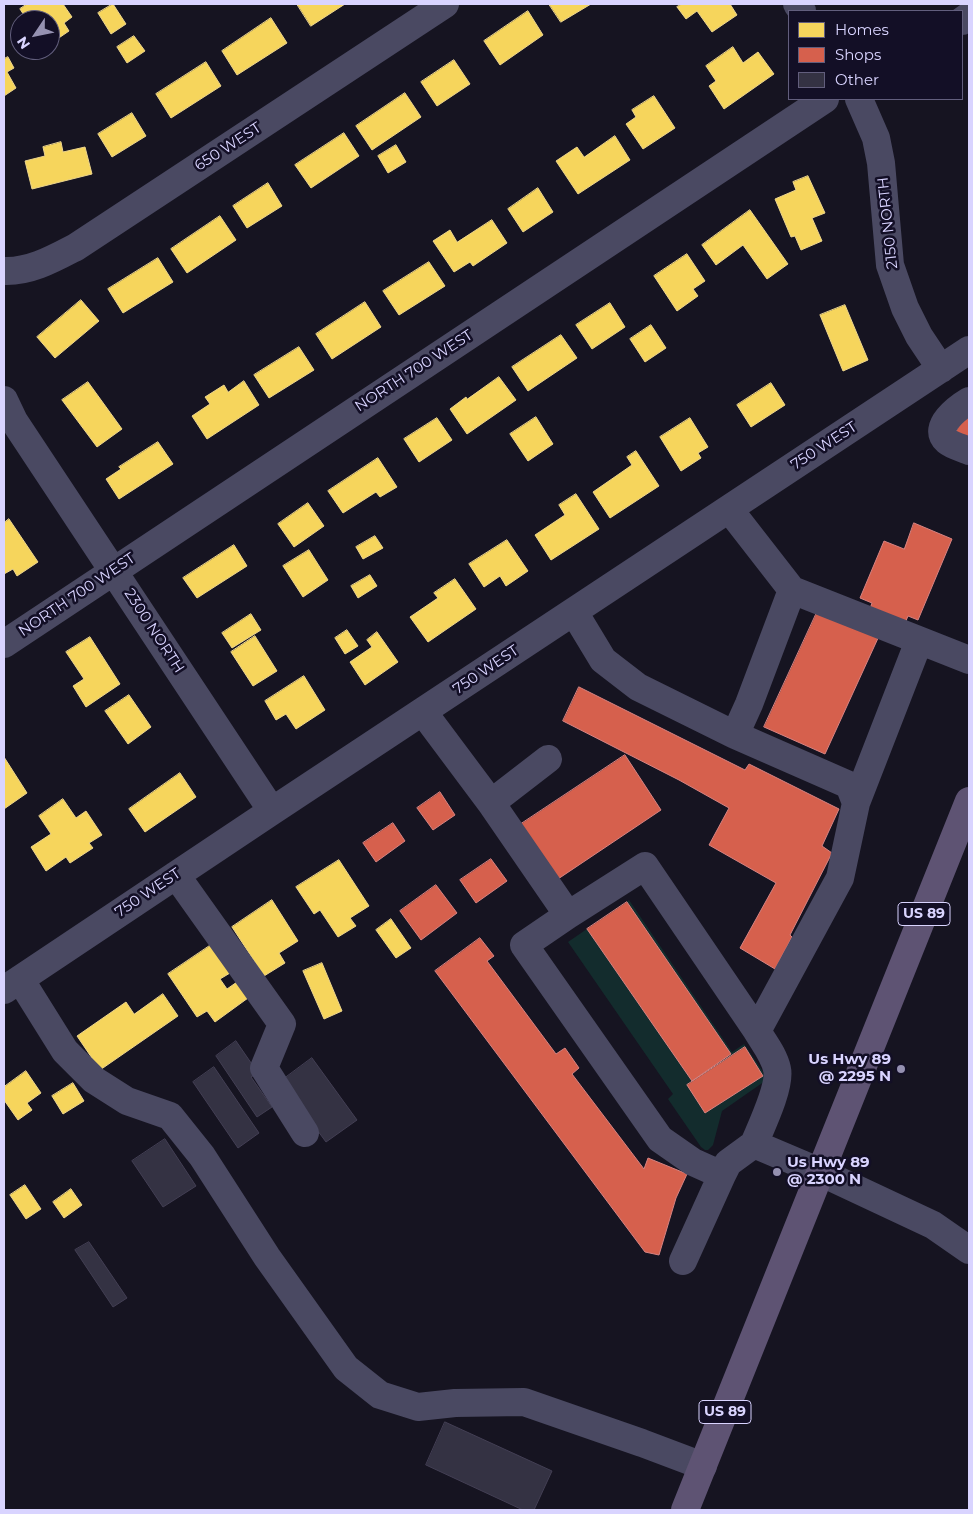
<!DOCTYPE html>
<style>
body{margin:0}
#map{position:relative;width:973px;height:1514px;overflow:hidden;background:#161421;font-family:Montserrat,sans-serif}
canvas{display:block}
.frame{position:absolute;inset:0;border:5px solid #d9d4ff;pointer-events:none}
.legend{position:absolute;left:788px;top:10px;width:175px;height:90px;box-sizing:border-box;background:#130f26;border:1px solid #625e7d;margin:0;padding:6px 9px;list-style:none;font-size:15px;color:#d9d4ff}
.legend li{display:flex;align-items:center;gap:10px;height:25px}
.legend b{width:25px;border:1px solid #625e7d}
.north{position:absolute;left:10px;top:10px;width:50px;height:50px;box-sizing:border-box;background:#130f26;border:1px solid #625e7d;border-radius:50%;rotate:236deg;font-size:14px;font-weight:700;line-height:20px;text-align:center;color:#d9d4ff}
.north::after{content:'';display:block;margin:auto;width:18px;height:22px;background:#9591b1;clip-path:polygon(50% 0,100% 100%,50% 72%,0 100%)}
</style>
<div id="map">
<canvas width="973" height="1514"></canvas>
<div class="frame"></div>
<ul class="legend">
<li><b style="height:14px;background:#f6d55c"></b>Homes</li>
<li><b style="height:14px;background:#d6604d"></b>Shops</li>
<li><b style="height:14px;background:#343243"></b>Other</li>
</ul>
<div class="north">N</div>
</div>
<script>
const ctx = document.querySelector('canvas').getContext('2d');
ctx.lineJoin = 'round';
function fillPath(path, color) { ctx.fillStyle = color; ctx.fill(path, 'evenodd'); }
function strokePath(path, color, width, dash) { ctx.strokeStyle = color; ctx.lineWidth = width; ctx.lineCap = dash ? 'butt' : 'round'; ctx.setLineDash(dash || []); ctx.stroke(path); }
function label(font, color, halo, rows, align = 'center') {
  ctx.font = font + ' Montserrat,sans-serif'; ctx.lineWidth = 5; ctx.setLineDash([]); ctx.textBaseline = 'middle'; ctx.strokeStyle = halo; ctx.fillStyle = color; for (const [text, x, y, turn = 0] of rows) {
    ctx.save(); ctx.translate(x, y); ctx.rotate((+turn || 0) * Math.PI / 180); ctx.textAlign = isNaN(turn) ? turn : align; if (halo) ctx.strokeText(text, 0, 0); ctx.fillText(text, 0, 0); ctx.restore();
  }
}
const green = new Path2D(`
 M629,900L732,1052L744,1044L768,1079L722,1111L713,1145L708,1150H705L701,1147L668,1099L673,1094L568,942Z`);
const homes = new Path2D(`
 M27,4H63L72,17L64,23L69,31L50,44V20H27L20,9Z
 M113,4L126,24L111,34L98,13Z
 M297,4H345L311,26Z
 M549,4H591L561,22Z
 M682,4H730L737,15L712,32L697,11L686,19L677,7Z
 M528,11L543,35L500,65L484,41Z
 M271,18L287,43L237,75L222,51Z
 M134,36L145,51L127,63L117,47Z
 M733,47L743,63L758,52L774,74L724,109L709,86L716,81L706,66Z
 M8,57L14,68L7,72L16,88L4,96V59Z
 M454,60L470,84L437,106L421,82Z
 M206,62L221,86L171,118L156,94Z
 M405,93L421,117L372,150L356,126Z
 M654,96L675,128L643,149L626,124L636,117L632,110Z
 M132,113L146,136L112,157L98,134Z
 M344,133L359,156L311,188L295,165Z
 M615,136L630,160L578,194L556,161L577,147L584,157Z
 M61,142L63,152L85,147L92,174L32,189L25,161L45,156L43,147Z
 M396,145L406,162L388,173L378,156Z
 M808,176L825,213L812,218L822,241L801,250L795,236L791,237L775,199L796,190L793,182Z
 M268,183L282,206L247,228L233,206Z
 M538,188L553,212L523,232L508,209Z
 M750,210L788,264L767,279L743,245L716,265L702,245Z
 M220,216L236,240L187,273L171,249Z
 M492,220L507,243L473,266L470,262L454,272L433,241L450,230L457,242Z
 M687,254L705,281L693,289L698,296L677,311L654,276Z
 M158,258L173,282L123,313L108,289Z
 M429,262L445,286L399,315L383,291Z
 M81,300L99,321L55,358L37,337Z
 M365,302L381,327L332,359L316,334Z
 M610,303L625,327L592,349L576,325Z
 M845,305L868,360L843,371L820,315Z
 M651,325L666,348L645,362L630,339Z
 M561,335L577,358L528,391L512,367Z
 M299,347L314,370L269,398L254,375Z
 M499,377L516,400L467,434L450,409L466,397L467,399Z
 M244,381L259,405L207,439L192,416L210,404L205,397L224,385L228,392Z
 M88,382L122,429L97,447L62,400Z
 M771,383L785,405L751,427L737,405Z
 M536,417L553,444L528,461L510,434Z
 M437,418L452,440L419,462L404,439Z
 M690,418L708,447L698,453L701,458L681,471L660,437Z
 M158,442L173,464L119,499L106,479L121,469L119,467Z
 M636,451L659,486L610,518L593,492L632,465L627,457Z
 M378,458L397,487L380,497L376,492L343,513L328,491Z
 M576,494L599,529L551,560L535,535L565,515L559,505Z
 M308,503L324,526L294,547L278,524Z
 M9,519L38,562L17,576L13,569L4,574V523Z
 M375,536L383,548L363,559L356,547Z
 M507,540L528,571L506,586L500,576L484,587L469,564Z
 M234,545L247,566L197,598L183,578Z
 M309,550L328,580L303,597L283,566Z
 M370,575L377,586L358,598L351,586Z
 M455,579L476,609L428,642L410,617L438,598L434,593Z
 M251,614L261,630L232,648L222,633Z
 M347,630L358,646L345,654L335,638Z
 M377,632L398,662L365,685L350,662L372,647L367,640Z
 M255,636L277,671L253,686L231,652Z
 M90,637L120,684L86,707L73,686L84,679L66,652Z
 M304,676L325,710L296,729L286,714L276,720L265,701Z
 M129,695L151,727L128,744L105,711Z
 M4,757L27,793L4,809Z
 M180,773L196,797L145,832L129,809Z
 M63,799L76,818L86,811L102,835L89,843L93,848L70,863L66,857L46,871L31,847L51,834L39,816Z
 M339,860L369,906L350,918L356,926L338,937L320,910L314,914L296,887Z
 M272,900L298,941L279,953L285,963L264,976L232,927Z
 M391,919L411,948L396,958L376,930Z
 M211,945L230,973L220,979L227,989L237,982L248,998L215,1022L207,1011L197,1017L168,974Z
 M322,963L342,1011L324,1019L303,971Z
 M163,994L178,1016L100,1070L77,1036L126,1002L134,1014Z
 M26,1071L41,1093L27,1103L32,1110L18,1120L4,1100V1087Z
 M73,1083L84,1101L63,1114L52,1096Z
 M25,1185L41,1209L26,1219L10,1195Z
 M71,1189L82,1205L64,1218L53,1202Z`);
const shops = new Path2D(`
 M969,408V444L955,434Z
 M914,523L952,539L918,620L908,616L903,628L868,614L872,603L860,598L884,541L904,549Z
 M819,608L879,636L825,754L764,727Z
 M579,687L745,770L749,764L839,809L822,846L832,853L790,935L792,937L775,969L740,948L776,883L709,845L729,808L679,780L563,721Z
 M625,755L661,810L552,883L515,828Z
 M440,792L455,815L433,830L417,808Z
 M393,823L405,841L376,862L363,843Z
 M491,859L507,881L476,903L460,880Z
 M436,885L457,913L421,940L400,911Z
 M627,902L731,1054L692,1081L587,929Z
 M480,938L494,956L487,961L556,1054L565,1048L579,1068L572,1074L644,1169L648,1158L687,1174L676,1198L659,1255L645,1252L435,971Z
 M745,1047L763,1076L705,1113L687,1085Z`);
const building = new Path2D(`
 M236,1041L258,1073L251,1077L272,1107L257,1117L216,1056Z
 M312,1058L357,1120L326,1142L281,1081Z
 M214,1067L259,1133L238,1148L193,1082Z
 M165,1139L196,1186L163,1207L132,1161Z
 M89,1242L127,1298L113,1307L75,1250Z
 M445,1422L552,1471L534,1510H523L426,1465Z`);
const minor = new Path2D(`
 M797,4L802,11
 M962,21L969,16
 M859,99L876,138L881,163L890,265L905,308L919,336L941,369
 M4,271C30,272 53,259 76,247L445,4
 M4,400L14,421L272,811
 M969,401C959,407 931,427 947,441C953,446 963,448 969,451
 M792,590L969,660
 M574,612L603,660L638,687L735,735L749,704L792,590L729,509
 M4,644L825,99
 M423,712L491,803L568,915
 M735,735L849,785L856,803L840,878L757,1031
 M491,803L548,759
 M856,803L919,641
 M176,875L282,1024L264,1068L305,1133
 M20,979L65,1051L94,1080L127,1101L170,1116L202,1156L267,1257L346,1368L380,1395L418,1407L455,1403L524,1402L642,1443L703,1466
 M4,990L272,811L969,350
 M754,1144C761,1127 781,1086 777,1069C774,1055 764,1043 757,1031L645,866L568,915L524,945L660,1139L693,1162L722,1175L728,1163L754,1144L820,1172L933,1225L969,1250
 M683,1261L722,1175`);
const major = new Path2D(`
 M685,1510L969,801`);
const markers = [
 [901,1069,5,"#9591b1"],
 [777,1172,5,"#9591b1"]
];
const shields = [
 [924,914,52],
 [725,1412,52]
];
const shieldNames = [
 ["US 89",924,914],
 ["US 89",725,1412]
];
const streetNames = [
 ["650 WEST",228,147,-33],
 ["2150 NORTH",888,223,-96],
 ["NORTH 700 WEST",414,371,-33],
 ["750 WEST",824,446,-33],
 ["NORTH 700 WEST",77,595,-34],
 ["2300 NORTH",154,631,57],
 ["750 WEST",486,670,-34],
 ["750 WEST",148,893,-34]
];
const poiNames = [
 ["Us Hwy 89",891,1060],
 ["@ 2295 N",891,1077],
 ["Us Hwy 89",787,1163,"left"],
 ["@ 2300 N",787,1180,"left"]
];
fillPath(green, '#132c2d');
fillPath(homes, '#f6d55c');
strokePath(homes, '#edd58d', 1);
fillPath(shops, '#d6604d');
strokePath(shops, '#d78382', 1);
fillPath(building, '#343243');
strokePath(building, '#433f54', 1);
strokePath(minor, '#4a4962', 28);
strokePath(major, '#5e5373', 28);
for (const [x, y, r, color] of markers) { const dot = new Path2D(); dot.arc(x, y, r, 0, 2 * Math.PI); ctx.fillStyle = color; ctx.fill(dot); strokePath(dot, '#130f26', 2); }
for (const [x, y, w] of shields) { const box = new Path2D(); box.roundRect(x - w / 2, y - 11.5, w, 23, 4); ctx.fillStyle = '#130f26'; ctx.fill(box); strokePath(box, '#d9d4ff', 1); }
label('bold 14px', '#d9d4ff', null, shieldNames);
label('15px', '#d9d4ff', '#130f26', streetNames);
label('bold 15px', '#d9d4ff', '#130f26', poiNames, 'right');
</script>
